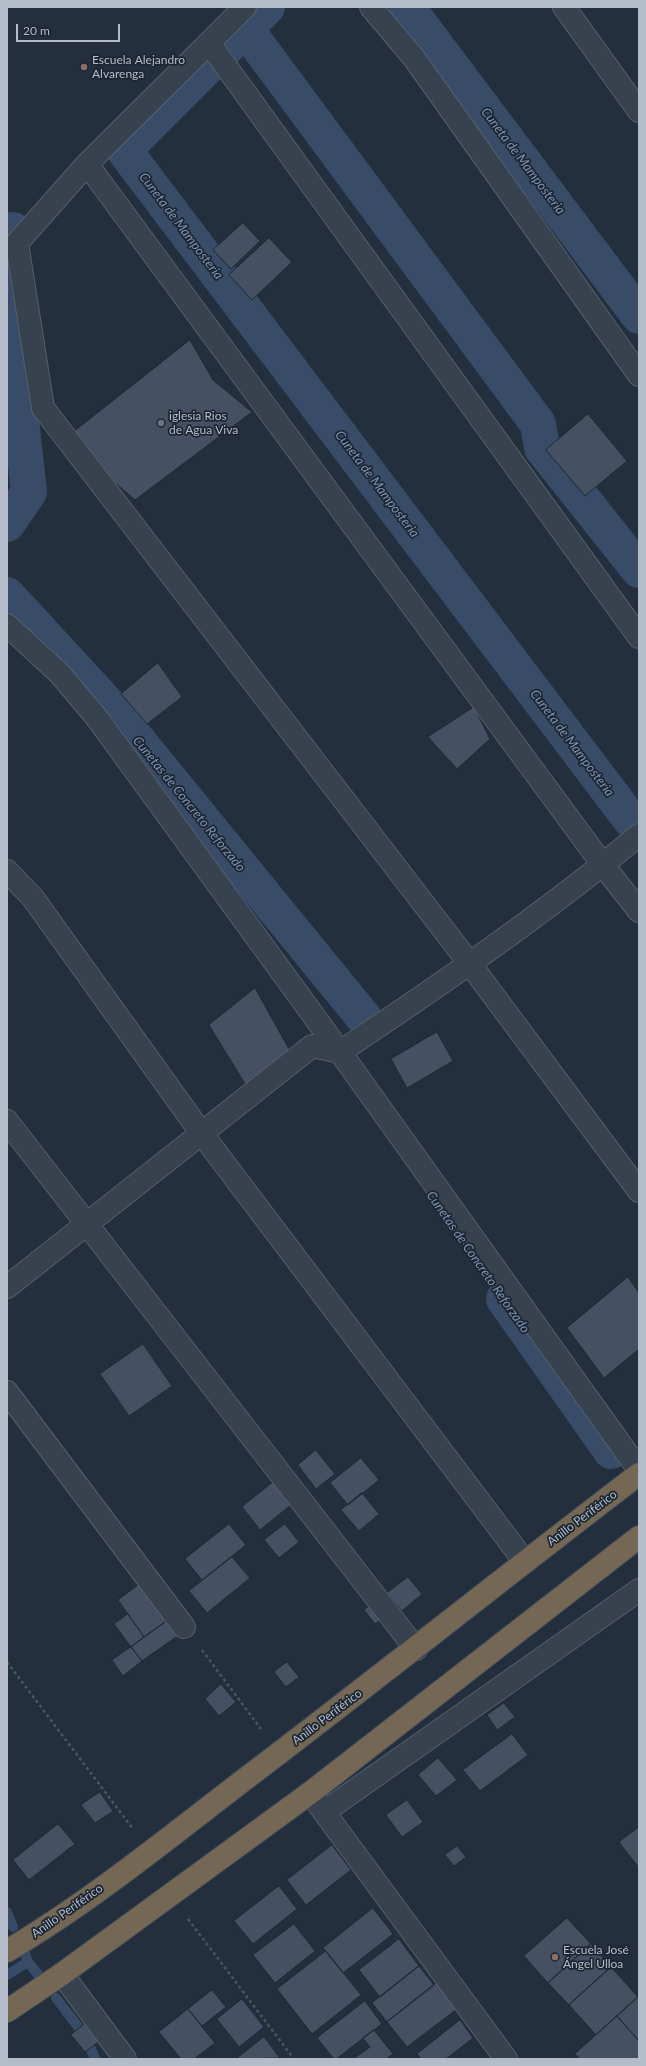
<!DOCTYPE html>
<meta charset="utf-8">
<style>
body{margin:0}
#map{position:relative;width:646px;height:2066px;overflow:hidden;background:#242f3e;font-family:Lato,sans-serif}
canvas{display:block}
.frame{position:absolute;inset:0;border:8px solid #b4bcc9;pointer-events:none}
.scale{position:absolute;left:16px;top:24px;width:104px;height:18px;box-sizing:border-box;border:2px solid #b4bcc9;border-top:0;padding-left:5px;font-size:12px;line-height:14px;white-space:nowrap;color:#b4bcc9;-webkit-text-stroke:3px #1d2633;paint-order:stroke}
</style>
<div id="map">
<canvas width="646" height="2066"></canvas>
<div class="frame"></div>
<div class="scale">20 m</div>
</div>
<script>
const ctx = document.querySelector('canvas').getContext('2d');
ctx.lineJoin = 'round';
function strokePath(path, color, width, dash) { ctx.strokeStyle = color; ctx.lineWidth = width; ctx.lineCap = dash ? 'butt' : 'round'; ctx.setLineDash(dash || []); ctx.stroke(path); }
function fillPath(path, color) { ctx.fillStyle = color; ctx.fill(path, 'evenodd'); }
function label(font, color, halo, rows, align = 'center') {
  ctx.font = font + ' Lato,sans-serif'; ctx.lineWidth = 3.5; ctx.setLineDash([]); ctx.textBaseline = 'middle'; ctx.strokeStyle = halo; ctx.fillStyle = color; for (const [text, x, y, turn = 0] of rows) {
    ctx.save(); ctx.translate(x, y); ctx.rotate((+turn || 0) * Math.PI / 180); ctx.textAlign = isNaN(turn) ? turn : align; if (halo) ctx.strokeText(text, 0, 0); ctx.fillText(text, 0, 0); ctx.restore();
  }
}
const stream = new Path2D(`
 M7,1912L13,1927
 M28,1962L41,1978
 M7,1975L28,1962L24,1951
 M56,1998L86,2037L95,2059`);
const canal = new Path2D(`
 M267,7L124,150L630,819
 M407,7L639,316
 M245,28L538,424L542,448L639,570
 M7,270L13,230
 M7,294L29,492L7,524
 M7,595L112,709L364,1018
 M504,1299L611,1451`);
const building = new Path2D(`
 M243,223L260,241L231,269L213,250Z
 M269,238L292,262L252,300L229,275Z
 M190,340L213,380L252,412L135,500L98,468L71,434Z
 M588,414L627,461L585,496L546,450Z
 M158,663L182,697L147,724L121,694Z
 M474,707L490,739L457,769L428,737Z
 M255,988L294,1058L250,1092L209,1025Z
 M437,1032L453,1061L407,1088L391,1059Z
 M628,1277L639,1293V1349L604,1378L567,1328Z
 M143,1344L172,1386L129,1416L100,1374Z
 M316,1450L335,1474L316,1489L298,1465Z
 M361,1458L379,1480L348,1505L330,1483Z
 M273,1482L291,1505L260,1530L242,1507Z
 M362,1493L379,1514L359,1531L341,1510Z
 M229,1524L246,1545L202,1580L185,1559Z
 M285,1524L299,1542L279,1558L264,1540Z
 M232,1557L250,1578L207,1613L189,1591Z
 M408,1577L422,1594L402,1611L387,1593Z
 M141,1583L168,1620L144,1637L118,1600Z
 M372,1604L383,1618L375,1624L364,1610Z
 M128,1614L144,1637L131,1647L114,1624Z
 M168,1620L179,1635L142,1661L131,1647Z
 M131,1647L142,1661L123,1676L112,1660Z
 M287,1662L299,1677L286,1687L274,1672Z
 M221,1684L236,1702L219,1716L205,1699Z
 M504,1703L515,1717L497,1730L487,1715Z
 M512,1734L528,1755L480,1791L463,1770Z
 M438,1758L457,1780L436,1796L418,1775Z
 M100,1792L113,1811L95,1823L81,1805Z
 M407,1800L423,1822L402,1837L386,1815Z
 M58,1824L75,1844L29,1880L13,1860Z
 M639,1827V1868L619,1842Z
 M332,1845L351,1870L306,1905L287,1880Z
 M457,1846L466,1857L454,1866L445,1855Z
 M279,1886L297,1909L253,1944L234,1921Z
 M373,1908L393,1934L343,1973L323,1948Z
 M567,1918L591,1944L548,1983L524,1956Z
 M294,1924L315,1951L275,1983L253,1955Z
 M399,1939L419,1966L380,1997L359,1970Z
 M591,1944L611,1967L569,2005L548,1983Z
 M326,1951L361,1995L312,2034L277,1989Z
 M419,1966L434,1985L387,2022L372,2003Z
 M611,1967L638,1997L596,2035L569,2005Z
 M440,1980L461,2006L407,2047L387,2022Z
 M212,1990L226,2007L202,2026L188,2009Z
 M639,1996V2041L617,2016Z
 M242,1999L264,2027L239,2047L217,2019Z
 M365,2001L382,2024L336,2059H334L317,2038Z
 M188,2009L215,2043L194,2059H181L159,2032Z
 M617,2016L639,2041V2059H580L575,2054Z
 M460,2020L473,2038L446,2059H421L417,2054Z
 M87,2022L101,2040L85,2052L71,2035Z
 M374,2030L393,2054L386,2059H353L370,2047L363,2038Z
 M264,2037L280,2058L236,2059Z`);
const path = new Path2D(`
 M202,1650L261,1729
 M7,1662L133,1829
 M188,1919L294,2059`);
const minor = new Path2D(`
 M245,7L87,164L17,243L43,408L470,964L639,1191
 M371,7L414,58L639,375
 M564,7L639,111
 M209,43L639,637
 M87,164L603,865L639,911
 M7,625L60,674L97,718L340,1052L639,1470
 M7,871L33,898L202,1134L525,1562
 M7,1121L416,1649
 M7,1287L312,1046L340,1052C443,983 544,914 639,835
 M7,1392L184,1627
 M316,1801L506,2059
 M324,1812L639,1590
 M62,1974L125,2059`);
const highway = new Path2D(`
 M7,1951C88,1903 162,1843 236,1786C372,1683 504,1577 639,1474
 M7,2011L62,1974L310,1793L639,1537`);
const markers = [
 [84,67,4,"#8d6e63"],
 [161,423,4,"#6b7280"],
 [555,1957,4,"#8d6e63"]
];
const poiNames = [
 ["Escuela Alejandro",92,60],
 ["Alvarenga",92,74],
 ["iglesia Rios",169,416],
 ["de Agua Viva",169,430],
 ["Escuela José",563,1950],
 ["Ángel Ulloa",563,1964]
];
const streetNames = [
 ["Anillo Periférico",582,1518,-37],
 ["Anillo Periférico",327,1717,-37],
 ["Anillo Periférico",67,1911,-35]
];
const waterNames = [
 ["Cuneta de Mamposteria",523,161,53],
 ["Cuneta de Mamposteria",181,226,53],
 ["Cuneta de Mamposteria",377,484,53],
 ["Cuneta de Mamposteria",572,743,53],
 ["Cunetas de Concreto Reforzado",189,804,51],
 ["Cunetas de Concreto Reforzado",478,1262,55]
];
strokePath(stream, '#394c67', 10);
strokePath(canal, '#394c67', 36);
fillPath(building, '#455162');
strokePath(building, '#1f2835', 1);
strokePath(minor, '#565f6c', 24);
strokePath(highway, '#434c59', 24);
strokePath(path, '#44595c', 2.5, [3, 3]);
strokePath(minor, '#38414e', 22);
strokePath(highway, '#746855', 22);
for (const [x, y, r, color] of markers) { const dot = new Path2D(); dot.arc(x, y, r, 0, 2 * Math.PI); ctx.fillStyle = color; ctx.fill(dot); strokePath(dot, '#1d2633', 1.5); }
label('12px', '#b4bcc9', '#1d2633', poiNames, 'left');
label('12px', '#b4bcc9', '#1d2633', streetNames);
label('italic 13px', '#7c92b1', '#1d2633', waterNames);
</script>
